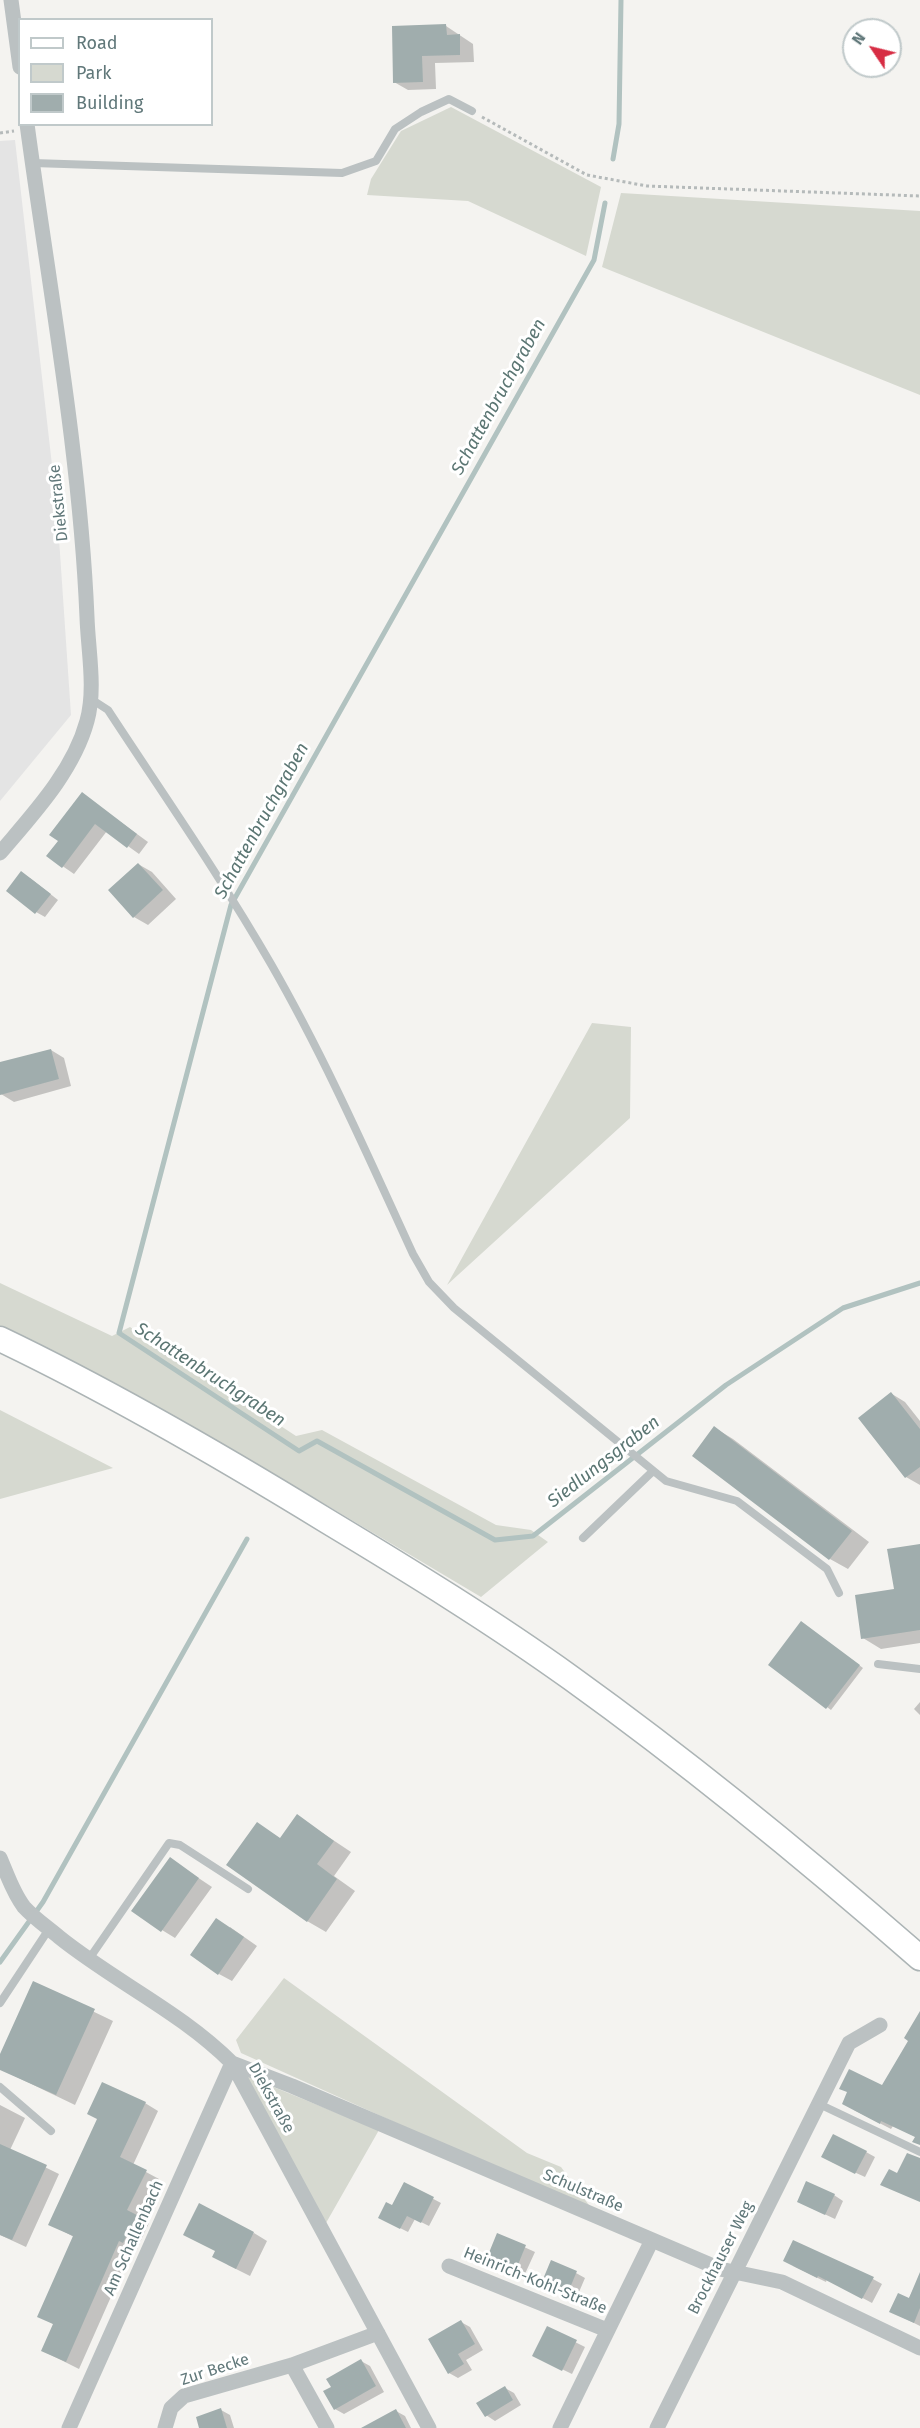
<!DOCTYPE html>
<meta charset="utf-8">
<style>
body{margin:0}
#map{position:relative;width:920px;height:2428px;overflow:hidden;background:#f4f3f0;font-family:"Fira Sans",sans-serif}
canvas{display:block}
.legend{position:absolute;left:18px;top:18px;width:195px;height:108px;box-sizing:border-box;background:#fff;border:2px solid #c0c9ca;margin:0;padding:8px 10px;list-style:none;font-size:18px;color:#61787a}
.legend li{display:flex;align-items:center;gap:12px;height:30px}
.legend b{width:30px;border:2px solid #c0c9ca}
.north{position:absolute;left:842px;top:18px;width:60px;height:60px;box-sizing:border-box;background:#fff;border:2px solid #c0c9ca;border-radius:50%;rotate:305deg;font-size:16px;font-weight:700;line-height:24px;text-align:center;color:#61787a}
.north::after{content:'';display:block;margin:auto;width:21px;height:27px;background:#d72d44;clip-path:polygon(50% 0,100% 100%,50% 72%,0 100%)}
</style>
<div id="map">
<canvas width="920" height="2428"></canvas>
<ul class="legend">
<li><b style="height:8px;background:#fff"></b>Road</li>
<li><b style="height:16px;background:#d6d9d0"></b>Park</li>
<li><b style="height:16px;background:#a0adad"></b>Building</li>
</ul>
<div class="north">N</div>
</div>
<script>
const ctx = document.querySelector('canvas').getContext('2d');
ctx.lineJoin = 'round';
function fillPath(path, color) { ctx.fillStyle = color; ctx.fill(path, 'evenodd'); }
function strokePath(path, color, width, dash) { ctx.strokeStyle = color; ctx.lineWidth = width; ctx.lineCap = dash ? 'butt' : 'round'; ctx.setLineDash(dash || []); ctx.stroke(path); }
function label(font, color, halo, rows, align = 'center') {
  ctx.font = font + ' "Fira Sans",sans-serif'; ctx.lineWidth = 6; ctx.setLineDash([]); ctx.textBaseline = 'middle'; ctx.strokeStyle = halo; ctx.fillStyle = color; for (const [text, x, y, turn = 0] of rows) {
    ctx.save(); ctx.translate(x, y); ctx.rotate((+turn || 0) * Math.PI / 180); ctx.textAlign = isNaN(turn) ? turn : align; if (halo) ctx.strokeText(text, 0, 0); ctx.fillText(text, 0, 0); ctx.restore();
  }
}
const built = new Path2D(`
 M15,140L57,509L71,715L0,801V141Z`);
const green = new Path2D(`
 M451,107L601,187L586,256L468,201L367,195L371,179L401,131Z
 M621,193L920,211V395L602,267Z
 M592,1023L631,1027L630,1118L447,1285Z
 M0,1283L112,1336L130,1327L296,1436L322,1430L496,1525L531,1530L548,1542L481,1597L301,1490L0,1334Z
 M0,1410L113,1468L0,1499Z
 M284,1978L527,2153L561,2167L594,2212L241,2053L236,2040Z
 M244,2075L379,2130L326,2223Z`);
const shadow = new Path2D(`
 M446,26L473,44L474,62L435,63L436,89L408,90L394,82Z
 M82,794L148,842L139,854L107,831L74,874L48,856L60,841Z
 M138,864L152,872L176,899L148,925L134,917Z
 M30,878L58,900L45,917L36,912Z
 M51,1050L64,1058L71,1086L14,1102L1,1094L0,1064Z
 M892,1394L905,1402L920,1421V1485L906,1477L860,1418Z
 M715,1428L733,1439L869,1542L848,1569L830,1559Z
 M920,1546V1643L881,1649L863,1638L895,1590Z
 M805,1625L863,1668L831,1710L770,1665Z
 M920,1702V1715L914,1709Z
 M297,1816L351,1852L334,1876L355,1891L326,1932L307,1921L258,1824L281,1839Z
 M170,1859L212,1887L175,1938L162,1930Z
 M230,1927L257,1946L232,1981L219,1974Z
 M34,1983L113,2021L75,2105L0,2069V2058Z
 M920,2031V2144L916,2137L893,2126L891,2129L854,2110L883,2087Z
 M145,2103L158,2111L133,2165L159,2179L139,2217L149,2223L137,2249L133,2247L79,2369L43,2351L55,2325L39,2316L74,2237L63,2231Z
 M0,2105L25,2118L10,2150L59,2174L26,2247L0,2235Z
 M866,2152L875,2157L865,2177L832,2162Z
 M405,2184L441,2203L429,2226L415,2219L408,2232L388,2222Z
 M834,2195L843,2201L835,2219L807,2206Z
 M254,2233L267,2241L250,2276L228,2265L217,2252Z
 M498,2235L535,2252L524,2276L497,2265Z
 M793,2266L873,2279L882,2284L872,2303L827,2279L826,2282Z
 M576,2273L585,2278L576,2299L552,2288Z
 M920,2276V2326L900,2316Z
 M461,2322L470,2327L483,2350L466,2360L472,2370L458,2378L449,2373Z
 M547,2328L585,2347L572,2374L543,2360Z
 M361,2361L370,2366L384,2392L344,2414L335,2409L333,2387Z
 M505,2388L514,2393L521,2405L495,2421L486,2415Z
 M221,2410L230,2415L234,2428H201Z
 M396,2411L405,2416L411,2428H372Z`);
const stream = new Path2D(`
 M613,159L619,124L621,0
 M605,203L594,260L231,905L119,1333L299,1451L317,1441L495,1540L533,1536L726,1385L843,1308L920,1283
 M0,1962L43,1902L247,1539`);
const building = new Path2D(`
 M446,24L447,35L460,34V55L422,56L423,82L393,83L392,26Z
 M82,792L137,834L127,848L95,824L62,868L46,856L58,841L49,835Z
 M138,863L163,890L133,918L108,890Z
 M21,871L51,894L35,914L6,891Z
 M51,1049L59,1079L0,1095V1062Z
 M891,1392L920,1429V1467L905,1478L858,1418Z
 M714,1426L852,1531L829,1560L692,1456Z
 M920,1544V1630L861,1639L855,1595L894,1589L887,1549Z
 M801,1621L860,1665L826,1709L768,1665Z
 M297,1814L334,1841L317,1864L337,1879L307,1922L226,1865L257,1822L280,1838Z
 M170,1857L199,1878L161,1932L131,1911Z
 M216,1918L244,1937L218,1975L190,1955Z
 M33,1981L95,2009L56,2095L0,2070V2054Z
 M920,2011V2145L912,2142L915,2137L881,2121L880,2124L842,2104L847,2092L839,2089L849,2069L882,2085L908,2041L904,2038Z
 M102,2082L146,2102L120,2157L147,2170L127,2210L137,2215L123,2243L119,2241L66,2362L41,2351L53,2324L37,2317L73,2236L48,2225L97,2119L87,2114Z
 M833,2134L867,2151L855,2174L821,2157Z
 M0,2144L47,2165L12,2240L0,2235Z
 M907,2153L920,2158V2202L880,2185L889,2169L897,2173Z
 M806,2181L835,2194L825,2215L797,2202Z
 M404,2182L434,2197L421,2223L407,2216L400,2229L378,2218L386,2202L392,2205Z
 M199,2203L254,2232L236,2269L212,2257L215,2251L183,2235Z
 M497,2233L526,2245L515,2272L486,2260Z
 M793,2240L874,2277L862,2299L818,2276L817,2278L783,2261Z
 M551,2260L577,2271L567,2295L541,2284Z
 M920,2272V2308L914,2323L889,2312L898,2293L909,2298Z
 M461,2320L475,2344L458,2354L464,2364L448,2374L428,2339Z
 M547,2326L577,2340L562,2371L532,2356Z
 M361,2359L376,2386L334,2410L323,2391L331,2387L326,2379Z
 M505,2386L513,2400L485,2417L476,2403Z
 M221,2408L227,2428H199L196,2417Z
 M396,2409L406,2428H361Z`);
const path = new Path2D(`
 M482,117L587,175L647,186L920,196
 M0,133L14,131`);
const service = new Path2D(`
 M33,163L342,173L376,161L395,129L421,112L449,99L472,111
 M91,699L108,710C163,794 221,877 271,964C325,1058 368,1156 413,1254L429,1282L454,1308L666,1481L737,1501L827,1569L839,1593
 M583,1538L653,1471
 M878,1664L920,1669
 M89,1959L169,1843L180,1845L248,1889
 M0,2003L49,1929
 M0,2087L51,2131
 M819,2104L920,2152`);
const minor = new Path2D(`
 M11,0L20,67
 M0,853C33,814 73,772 87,721C96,689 88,650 87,617C80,452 49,288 27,124
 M0,1858C7,1874 13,1893 24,1907C34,1918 47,1927 59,1937C115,1982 181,2012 232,2063L429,2428
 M449,2266L607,2330
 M292,2365L327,2428
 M69,2428L232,2063L292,2086L720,2269L782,2282L920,2348
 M165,2428L171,2408L184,2396L292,2365L378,2333
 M560,2428L652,2240
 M657,2428L849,2043L880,2025`);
const primary = new Path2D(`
 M0,1339C113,1393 221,1456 327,1521C410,1571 493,1622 571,1678C692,1765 808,1860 920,1958`);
const streetNames = [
 ["Diekstraße",59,503,-96],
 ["Diekstraße",271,2098,61],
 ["Schulstraße",583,2191,23],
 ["Am Schallenbach",134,2238,-66],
 ["Brockhauser Weg",721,2258,-63],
 ["Heinrich-Kohl-Straße",535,2281,22],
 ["Zur Becke",215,2370,-18]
];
const waterNames = [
 ["Schattenbruchgraben",499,397,-61],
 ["Schattenbruchgraben",262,821,-61],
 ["Schattenbruchgraben",210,1375,33],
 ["Siedlungsgraben",604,1462,-38]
];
fillPath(built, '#e4e4e4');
fillPath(green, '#d6d9d0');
fillPath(shadow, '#0003');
strokePath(stream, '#b1c2c0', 5);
fillPath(building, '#a0adad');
strokePath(primary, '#acb4b5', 27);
strokePath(path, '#b5baba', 3, [3, 3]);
strokePath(service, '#bbc1c2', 8);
strokePath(minor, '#bbc1c2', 15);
strokePath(primary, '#fff', 24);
label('16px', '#61787a', '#fff', streetNames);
label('italic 18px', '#5b7673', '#fff', waterNames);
</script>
